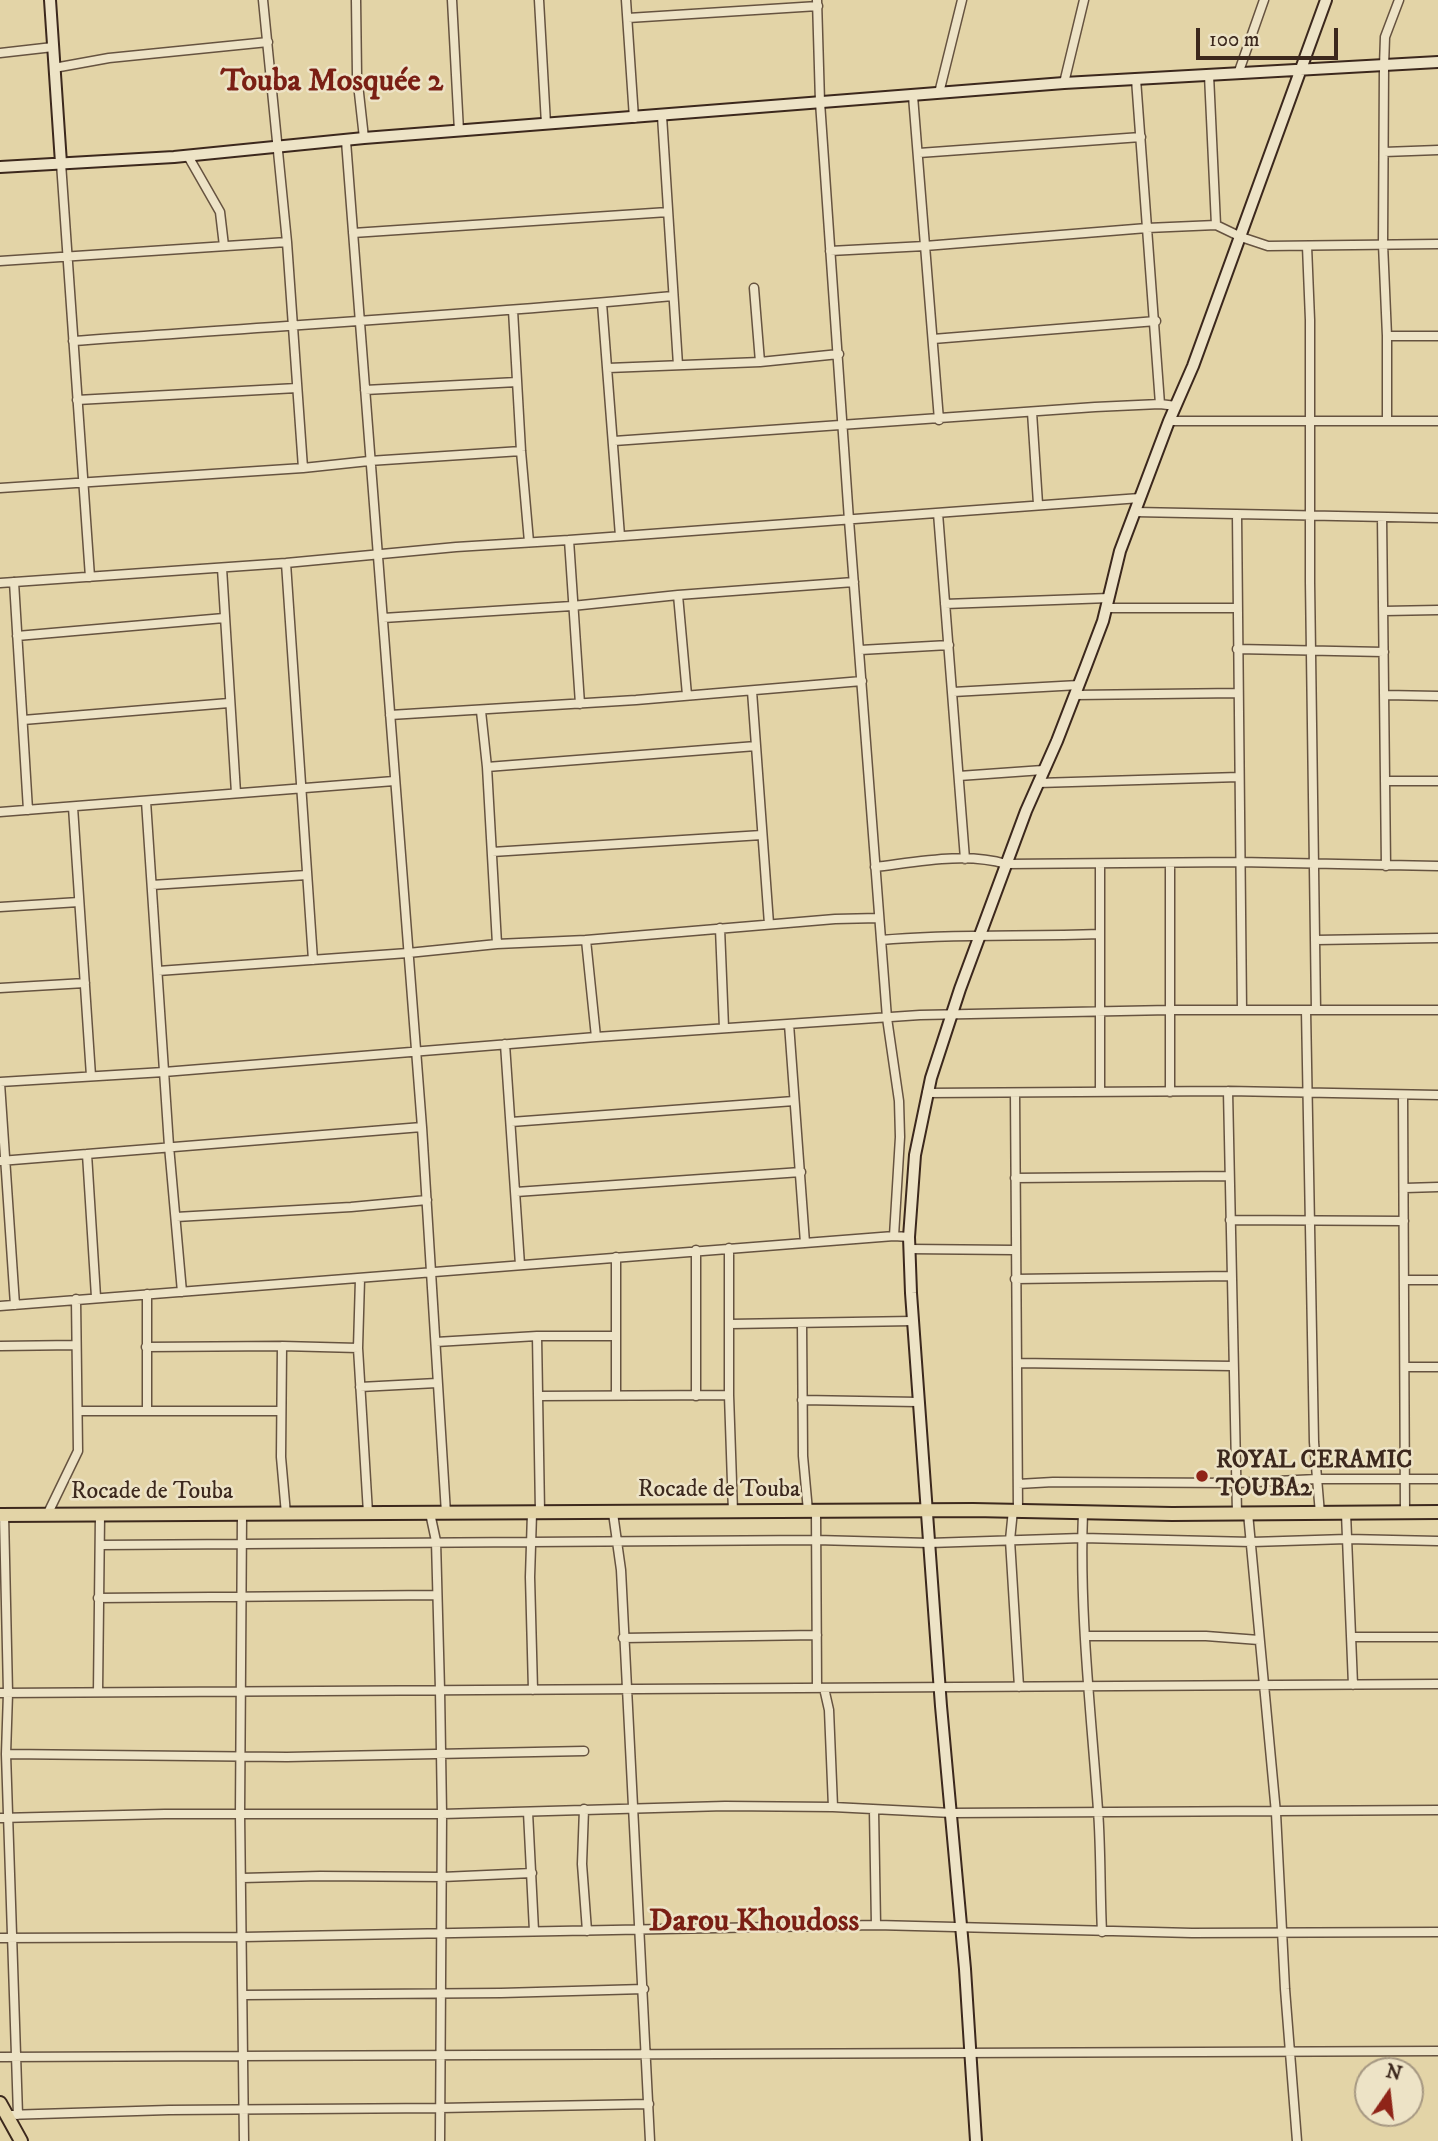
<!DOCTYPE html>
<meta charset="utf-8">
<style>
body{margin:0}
#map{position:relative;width:1438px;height:2141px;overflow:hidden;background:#e3d4a7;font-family:"IM FELL DW Pica",serif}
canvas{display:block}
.north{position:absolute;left:1354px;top:2057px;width:70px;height:70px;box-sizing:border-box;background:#ede3c6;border:2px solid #a69882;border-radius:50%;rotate:14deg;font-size:19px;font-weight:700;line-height:28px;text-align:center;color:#3c281d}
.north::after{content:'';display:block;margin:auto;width:24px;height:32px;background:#8f2418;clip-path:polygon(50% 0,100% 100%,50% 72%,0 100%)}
.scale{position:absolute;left:1196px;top:28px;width:142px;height:32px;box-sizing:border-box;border:4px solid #3c281d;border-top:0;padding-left:9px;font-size:21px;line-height:24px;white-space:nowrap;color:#3c281d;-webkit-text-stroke:5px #ede3c6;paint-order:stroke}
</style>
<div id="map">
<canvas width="1438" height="2141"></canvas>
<div class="north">N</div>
<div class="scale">100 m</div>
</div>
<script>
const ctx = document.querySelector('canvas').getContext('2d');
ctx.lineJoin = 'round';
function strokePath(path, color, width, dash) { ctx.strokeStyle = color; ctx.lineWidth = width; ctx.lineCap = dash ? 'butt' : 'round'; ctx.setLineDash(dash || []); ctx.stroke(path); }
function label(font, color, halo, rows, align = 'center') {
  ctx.font = font + ' "IM FELL DW Pica",serif'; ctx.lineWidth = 5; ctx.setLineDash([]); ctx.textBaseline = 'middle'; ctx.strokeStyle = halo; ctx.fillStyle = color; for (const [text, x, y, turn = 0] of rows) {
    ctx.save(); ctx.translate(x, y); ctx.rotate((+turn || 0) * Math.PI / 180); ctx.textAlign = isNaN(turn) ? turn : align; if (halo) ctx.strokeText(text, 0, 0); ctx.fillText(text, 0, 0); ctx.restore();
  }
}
const street = new Path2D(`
 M263,0L287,242L303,468
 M356,0L357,75L364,138
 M452,0L459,131
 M539,0L546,124
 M626,0L634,118
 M817,0L820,102L849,520L887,1018L899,1101L900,1137L894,1236
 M628,18L818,6
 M0,53L53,47
 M54,68L109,58L268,42
 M1238,74L1264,0
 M1209,75L1216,225
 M1136,79L1160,404
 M1064,83L1084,0
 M939,93L962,0
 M913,96L939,420
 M662,116L678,365
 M346,141L422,1127L446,1513
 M1384,152L1438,150
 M919,153L1141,137
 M188,156L220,212L224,246
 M61,163L90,577
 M353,233L668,212
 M1307,246L1310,320V582L1316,1010
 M830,251L925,246L1147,228L1216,225L1241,237L1268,246L1438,244
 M0,261L287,242
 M754,288L760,362
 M602,303L620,536
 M513,310L521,451L529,542
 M1387,336H1438
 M933,339L1156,321
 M73,341C273,326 474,315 673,296
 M608,368L760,362L839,354
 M365,390L517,382
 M77,400L297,388
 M1032,412L1038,504
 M1169,421H1438
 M1387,421V336L1383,244L1384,66L1385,37L1399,0
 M614,441L1095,407L1160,404L1176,406
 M0,488L303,468L369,461L521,451
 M1135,512L1438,518
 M938,513L965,859
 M1237,515L1242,1010
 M1382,517L1386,866
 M569,540L580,704
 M286,563L313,960
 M222,568L236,793
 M14,582L28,810
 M0,583L286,563L456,547L569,540L1140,498
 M678,595L687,695
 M945,604L1109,598
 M1106,608H1237
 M1384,611L1438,610
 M383,618L572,606L678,595L854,582
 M17,636L224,618
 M1237,649L1384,652
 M860,650L949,645
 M752,691L769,924
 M953,692L1079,685
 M1075,695L1238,693
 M1385,695L1438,696
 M481,711L487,767L497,944
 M390,715L636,700L862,681
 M23,720L229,703
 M487,767L756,746
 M959,776L1043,770
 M1386,781H1438
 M1038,783L1239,777
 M146,801L169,1146L182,1292
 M73,807L91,1076
 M0,812L394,781
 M492,852L762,835
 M1170,863V1092
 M875,867C917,862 965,852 1006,864L1239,862L1438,866
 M152,885L307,875
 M0,907L79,902
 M720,928L724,1028
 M586,940L596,1037
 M881,940C953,933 1026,937 1099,934
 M1316,940L1438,938
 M158,971L408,953L497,944L586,940L835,919L879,918
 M0,988L85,983
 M1306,1010L1314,1442L1320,1514
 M789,1024L805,1243
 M505,1044L520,1265
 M0,1082L164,1072L596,1037L920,1015L1170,1010H1438
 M0,1083L15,1305
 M1100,1091V864
 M1228,1091L1237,1513
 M927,1093L1228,1091L1438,1095
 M1015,1093L1018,1510
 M1403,1095L1405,1513
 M511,1122L794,1101
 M87,1154L96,1297
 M0,1161L422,1127
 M1015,1178L1228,1176
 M1405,1188L1438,1187
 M516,1192L801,1172
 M176,1217L351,1207L427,1200
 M1230,1220L1404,1221
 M729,1248V1395L733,1512
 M909,1249L1014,1250
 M616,1257V1395
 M360,1279L358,1348L368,1513
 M1015,1279L1231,1276
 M1404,1280H1438
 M0,1306L894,1236L909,1237
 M802,1323L803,1456L808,1511
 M730,1324L913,1321
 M537,1336L540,1512
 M436,1342L537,1336H616
 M0,1346L76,1345
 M282,1346L281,1457L286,1514
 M146,1347L282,1346L358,1348
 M1017,1363L1232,1366
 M1405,1367H1438
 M360,1387L437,1383
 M538,1396L729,1395
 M696,1396V1250
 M802,1400L918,1402
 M79,1411H280
 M147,1411V1294
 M1018,1484L1053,1482L1236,1483L1317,1479H1438
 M1013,1510L1010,1540L1019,1687
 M816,1511L817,1688
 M1083,1512C1079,1611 1091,1711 1098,1810C1101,1850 1100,1891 1102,1932
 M48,1513L78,1451L76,1299
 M430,1513L436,1541L440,1690L442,1814L440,2141
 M532,1513L530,1577L533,1690
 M613,1513L621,1570L650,2141
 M1248,1513L1276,1813L1285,1989L1297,2141
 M1346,1513L1353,1685
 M242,1514L240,1814L244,2141
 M4,1515L8,1693L6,1754L18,2115
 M100,1545L816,1540L929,1543L1082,1538L1252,1542L1347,1539L1438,1541
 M98,1598L437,1595
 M1086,1636H1206L1259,1640
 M1351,1637H1438
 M623,1638L817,1635
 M824,1688L829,1710L833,1807
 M98,1692L100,1515
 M0,1693L1438,1684
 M6,1754L287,1757L584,1751
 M584,1809L582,1864L587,1931
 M874,1810L876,1925
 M528,1812L534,1931
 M0,1818L165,1814H442L725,1806L833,1807L952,1813L1438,1810
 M242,1878L320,1876L442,1877L532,1873
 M0,1938L243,1937L876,1925L1192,1933L1438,1932
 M244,1995L501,1993L644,1989
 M0,2057L1438,2051
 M6,2115L169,2110L440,2108L649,2104`);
const secondary = new Path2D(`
 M50,0L61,163
 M0,167L174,157L364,138L1064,83L1438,62
 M976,2141L965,1969L941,1706L911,1293L909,1237L915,1155L931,1078L960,989L1026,811L1057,741L1086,666L1103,621L1120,551L1169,421L1193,366L1326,0`);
const primary = new Path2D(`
 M0,1515L973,1510L1172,1514L1438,1512
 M0,2103L21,2141`);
const markers = [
 [1202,1476,7,"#8f2418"]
];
const poiNames = [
 ["ROYAL CERAMIC",1216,1462],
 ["TOUBA2",1216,1490]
];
const streetNames = [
 ["Rocade de Touba",719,1491],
 ["Rocade de Touba",152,1493]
];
const districtNames = [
 ["Touba Mosquée 2",332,83],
 ["Darou Khoudoss",754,1923]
];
strokePath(street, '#665340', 11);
strokePath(secondary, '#3c281d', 14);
strokePath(primary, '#3c281d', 16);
strokePath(street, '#ede3c6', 8);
strokePath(secondary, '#ede3c6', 10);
strokePath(primary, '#e3d4a7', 12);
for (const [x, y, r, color] of markers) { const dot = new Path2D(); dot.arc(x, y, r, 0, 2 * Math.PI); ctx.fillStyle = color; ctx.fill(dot); strokePath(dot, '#ede3c6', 2.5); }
label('bold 24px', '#3c281d', '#ede3c6', poiNames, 'left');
label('24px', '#3c281d', '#ede3c6', streetNames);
label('bold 32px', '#7a1f14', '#ede3c6', districtNames);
</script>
